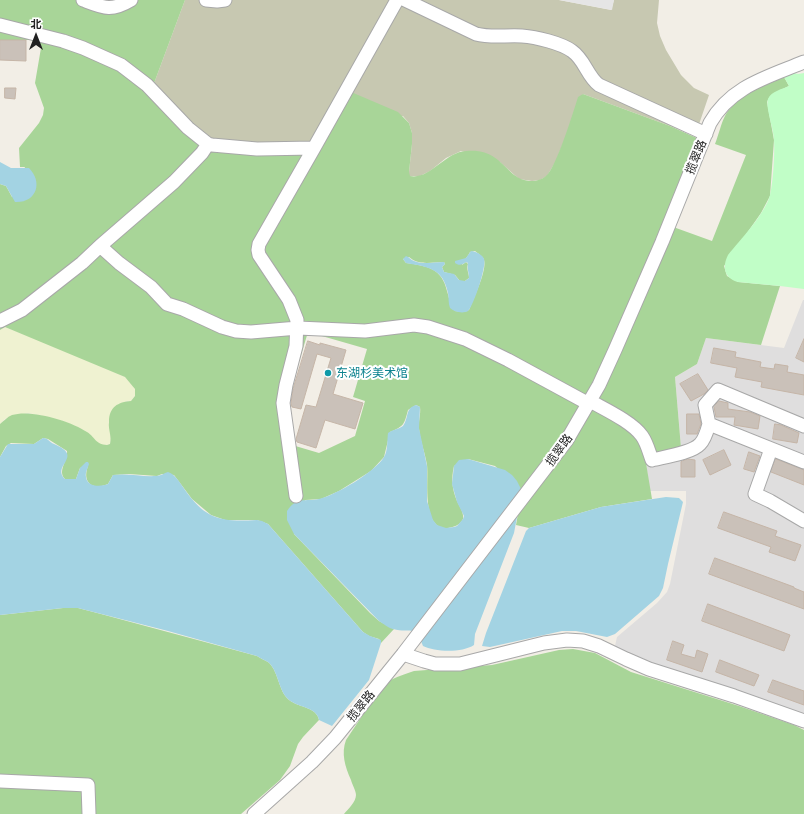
<!DOCTYPE html>
<meta charset="utf-8">
<style>
body{margin:0}
#map{position:relative;width:804px;height:814px;overflow:hidden;background:#f2eee6;font-family:Ubuntu,"Noto Sans SC",sans-serif}
canvas{display:block}
.north{position:absolute;left:16px;top:16px;width:40px;height:40px;-webkit-text-stroke:3px #fff;paint-order:stroke;rotate:0deg;font-size:11px;font-weight:700;line-height:16px;text-align:center;color:#212121}
.north::after{content:'';display:block;margin:auto;width:14px;height:18px;background:#212121;clip-path:polygon(50% 0,100% 100%,50% 72%,0 100%)}
</style>
<div id="map">
<canvas width="804" height="814"></canvas>
<div class="north">北</div>
</div>
<script>
const ctx = document.querySelector('canvas').getContext('2d');
ctx.lineJoin = 'round';
function fillPath(path, color) { ctx.fillStyle = color; ctx.fill(path, 'evenodd'); }
function strokePath(path, color, width, dash) { ctx.strokeStyle = color; ctx.lineWidth = width; ctx.lineCap = dash ? 'butt' : 'round'; ctx.setLineDash(dash || []); ctx.stroke(path); }
function label(font, color, halo, rows, align = 'center') {
  ctx.font = font + ' Ubuntu,"Noto Sans SC",sans-serif'; ctx.lineWidth = 4; ctx.setLineDash([]); ctx.textBaseline = 'middle'; ctx.strokeStyle = halo; ctx.fillStyle = color; for (const [text, x, y, turn = 0] of rows) {
    ctx.save(); ctx.translate(x, y); ctx.rotate((+turn || 0) * Math.PI / 180); ctx.textAlign = isNaN(turn) ? turn : align; if (halo) ctx.strokeText(text, 0, 0); ctx.fillText(text, 0, 0); ctx.restore();
  }
}
const residential = new Path2D(`
 M803,300H804V717L663,671L615,646L617,637L657,603L667,592L670,584L686,504V491H650L645,457L681,448L675,377L697,364L706,338L784,348Z`);
const construction = new Path2D(`
 M185,0H559L611,10L614,0H659L657,23L660,36L666,50L681,75L694,88L709,95L695,136L670,126L583,94L556,161L547,176L540,180L532,181L519,179L500,162L461,151L446,158L430,171L420,176H409V172L412,144V133L409,123L403,116L299,145L209,140L153,86Z`);
const farmland = new Path2D(`
 M5,327L74,354L125,377L129,380L135,389V396L131,401H126L110,432L111,439L110,444L107,445H101L52,418L28,413L5,419L0,424V330Z`);
const forest = new Path2D(`
 M0,0H185L153,86L209,140L213,143H310L344,89L398,112L409,123L412,133V144L409,172L410,176C430,180 445,152 466,151C490,149 497,159 513,174C522,182 537,184 546,176C556,168 573,113 578,97L583,94L670,126L699,139L665,224L712,241L746,155L715,144C719,134 721,123 726,114C739,95 763,86 784,77L789,86C781,90 770,93 767,102L774,140L770,196L761,213L724,266L727,276L738,282L780,286L761,345L706,338L697,364L675,377L681,448L645,457L652,499L601,507L529,528L516,525L522,491L495,466L468,459L454,466C451,478 452,490 457,501C460,507 464,513 463,519C460,525 454,527 448,528C421,530 429,481 427,465C425,452 420,441 419,429C418,422 421,414 420,407L416,405L408,410C404,425 404,426 390,432L384,457L371,471L339,491L321,499L305,500L294,534L370,613L379,621L394,629L381,643L379,639L369,636L363,632L268,524L257,520H225L211,515L192,499L174,475L162,474L157,476L129,474L113,475L108,484C92,491 82,482 88,466L80,468L76,479H65C57,471 68,461 67,451L48,439L43,438L34,444L11,443L6,446L0,457V424C4,421 7,417 12,415C31,409 71,421 87,432C96,438 95,444 107,445L110,444C112,436 108,430 109,422C109,407 118,402 131,401L135,396V389L125,377L5,327L0,330V184L6,186L12,197L25,167H20L19,148L39,123L43,115L44,108L35,83L41,48L31,40H0ZM475,251C478,254 483,256 484,260C487,270 475,295 471,305L469,310L463,312L455,311C449,302 450,301 447,291C442,268 427,266 406,263L403,259L409,257C419,266 432,262 444,262L445,264L442,267L444,272L455,275L460,281H465L469,278C469,273 466,269 468,264L466,262L462,265C464,259 468,257 470,252ZM308,332L367,349L353,397L365,401L355,436L319,453L292,445L286,405Z
 M63,608H78L101,614L257,656C260,658 264,660 268,662C278,670 278,688 287,698C296,708 317,706 319,720L303,737L298,744L290,766L280,780L241,814H0V615Z
 M573,649L595,653L631,672L739,706L794,725L804,730V814H344C348,809 356,802 356,795C356,791 352,784 351,780C345,767 341,753 346,740L382,686C392,678 402,675 414,671L492,665L559,650Z`);
const park = new Path2D(`
 M794,73L798,74L804,73V289L780,286L738,282C724,278 722,267 728,255C740,240 765,214 770,195C773,183 775,154 774,140C774,130 765,106 768,99C771,91 783,89 789,86L784,77Z`);
const parking = new Path2D(`
 M559,0H614L612,10Z`);
const water = new Path2D(`
 M0,162L11,168H29C43,182 37,203 15,202L6,186L0,184Z
 M471,251C475,251 483,255 484,259C487,266 473,307 468,311C463,314 454,312 450,308C448,303 449,298 448,293C443,268 428,267 406,263L403,259L406,256C409,257 411,260 414,261C424,265 434,262 444,262L445,264L442,267L444,272L454,274L459,280L465,281L469,278C469,272 467,270 468,263L466,262C462,265 459,266 455,263V261L466,258Z
 M416,405L420,407L419,428L427,466V501L433,520L437,525L446,528L454,527L457,526L463,519L464,516L457,502L452,484L454,466L459,460L468,459L505,470L512,475L517,481L522,491L514,533L475,634L474,645C462,653 435,652 423,646C415,623 410,634 393,629C388,628 384,624 379,621L294,534L287,520V511C297,496 305,502 319,499C336,495 375,472 384,457C388,451 387,440 388,433C392,430 399,429 403,426C409,418 405,408 416,405Z
 M43,438C48,438 49,442 54,444C85,457 51,465 65,479H76L80,468L86,462H88L89,464C88,468 85,472 86,477C87,487 100,487 108,484L113,475C128,473 142,477 156,476C161,476 164,473 168,472C176,475 180,483 185,490C206,520 222,522 257,520L262,521L268,524L363,632L370,636L381,640V643L369,680L332,726L319,720C317,706 296,708 287,698C278,688 278,670 268,662C264,660 260,658 257,656L168,631L78,608H63L0,615V457L8,444H34Z
 M666,497L679,498L683,502L668,564L663,588L659,596L615,634L607,637L576,631H562L490,647L482,646L486,633L526,531L529,528L601,507Z`);
const building = new Path2D(`
 M0,40H26V61L0,60Z
 M5,88H16L15,99L5,98Z
 M804,339V362L796,358Z
 M308,341L320,345V343L346,350L333,394L363,403L355,429L325,420L316,448L297,442L296,439L306,405L316,407L331,358L317,354L301,409L292,407L291,403L293,389Z
 M714,348L736,352L735,357L761,362L760,367L774,369L775,364L788,366L787,372L804,375V395L761,387L762,382L735,377L737,368L711,363Z
 M698,374L708,390L704,394L691,401L680,384Z
 M719,401L728,403V409L750,412L760,416L758,429L734,425L735,417H716L714,407Z
 M687,414H699L701,424L697,434H687Z
 M775,424L781,425L799,433L797,443L773,439Z
 M724,450L731,465L710,475L703,460Z
 M749,452L760,456L754,472L744,469Z
 M688,459L695,460V477H681V462Z
 M776,459L804,470V485L771,472Z
 M724,512L777,531L775,536L801,545L795,561L769,552L771,547L718,528Z
 M715,558L794,587V588L804,592V609L709,574Z
 M708,604L790,635L784,651L702,621Z
 M673,641L684,645L681,654L695,658L697,650L708,654L702,672L667,660Z
 M720,660L759,675L754,686L716,672Z
 M773,680L804,691V705L768,692Z`);
const minor = new Path2D(`
 M83,0C104,8 111,12 131,0
 M206,0L217,1L225,0
 M405,0L476,34C491,38 506,35 522,36C536,37 561,43 572,51C585,60 587,76 599,85L706,134
 M0,25L63,41L83,48L121,65L147,85L188,128L208,144L212,145L257,149L314,148
 M100,246L174,182L202,153L208,144
 M0,321L22,310L82,263L100,246L119,263L151,287L167,304L183,309L222,327L236,331L251,332L298,328L365,331L414,325L428,327L465,339L508,360L589,404
 M590,401C606,410 632,422 642,436C647,443 649,452 652,460C664,457 692,453 700,444C705,439 707,431 709,424L804,462
 M709,424L705,405L718,390L804,426
 M771,449L755,494L770,501L804,521
 M296,496L283,403L286,385L296,346L297,320L289,300L259,255L258,250L259,244L314,148L397,0
 M403,654L424,661L435,664H460L544,643L567,640L583,641L599,646L626,659L649,669L734,696L804,721
 M0,781L88,785L89,814
 M254,814L312,762L335,738L403,654L567,440L599,385L615,350L662,242L710,123C731,86 768,77 804,62`);
const markers = [
 [328,373,4,"#0f9aa8"]
];
const streetNames = [
 ["揽翠路",696,157,-68],
 ["揽翠路",559,450,-54],
 ["揽翠路",361,706,-51]
];
const cultureNames = [
 ["东湖杉美术馆",336,373]
];
fillPath(residential, '#dfdede');
fillPath(construction, '#c7c8b1');
fillPath(farmland, '#eff2d1');
fillPath(forest, '#a8d598');
fillPath(park, '#c1fec7');
fillPath(parking, '#e5e5e5');
fillPath(water, '#a3d3e3');
fillPath(building, '#cac1b9');
strokePath(building, '#c5b5a7', 1);
strokePath(minor, '#a8a8a8', 15);
strokePath(minor, '#fff', 13);
for (const [x, y, r, color] of markers) { const dot = new Path2D(); dot.arc(x, y, r, 0, 2 * Math.PI); ctx.fillStyle = color; ctx.fill(dot); strokePath(dot, '#fff', 1.5); }
label('12px', '#212121', '#fff', streetNames);
label('12px', '#0d838f', '#fff', cultureNames, 'left');
</script>
